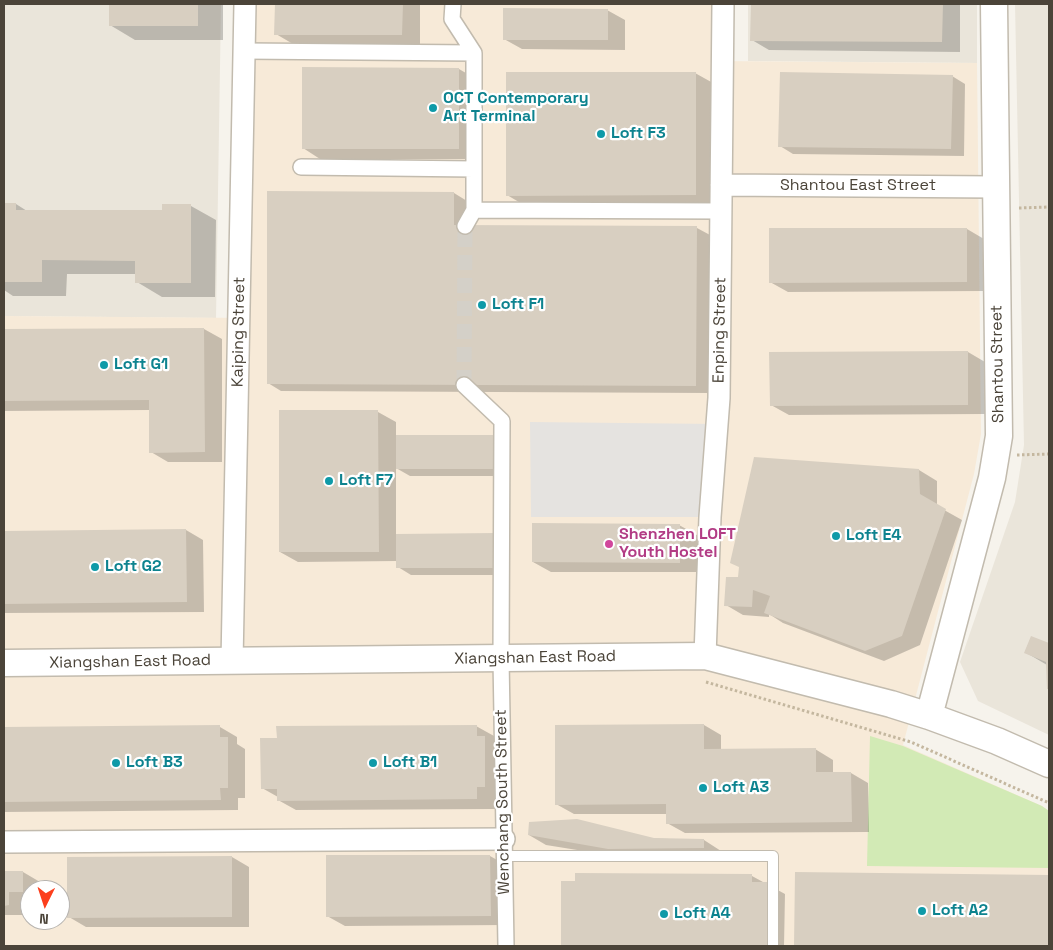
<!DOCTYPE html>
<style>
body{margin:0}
#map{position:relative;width:1053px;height:950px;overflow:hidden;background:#f6f3ec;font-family:"Space Grotesk",sans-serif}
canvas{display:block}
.frame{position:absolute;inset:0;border:5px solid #4b4439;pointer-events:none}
.north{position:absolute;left:20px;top:880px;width:50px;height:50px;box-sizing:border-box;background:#fff;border:1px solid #b7b4b0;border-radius:50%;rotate:184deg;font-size:14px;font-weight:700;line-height:20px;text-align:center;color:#4b4439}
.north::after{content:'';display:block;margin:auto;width:18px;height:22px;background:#fc3f1d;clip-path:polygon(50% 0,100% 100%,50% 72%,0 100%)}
</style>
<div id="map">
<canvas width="1053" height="950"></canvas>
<div class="frame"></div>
<div class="north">N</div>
</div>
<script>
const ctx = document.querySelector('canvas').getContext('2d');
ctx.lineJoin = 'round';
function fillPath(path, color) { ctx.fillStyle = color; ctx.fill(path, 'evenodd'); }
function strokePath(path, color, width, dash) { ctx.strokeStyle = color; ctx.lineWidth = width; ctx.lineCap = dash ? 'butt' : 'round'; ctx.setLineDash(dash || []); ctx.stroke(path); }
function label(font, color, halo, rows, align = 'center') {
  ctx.font = font + ' "Space Grotesk",sans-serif'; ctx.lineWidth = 4.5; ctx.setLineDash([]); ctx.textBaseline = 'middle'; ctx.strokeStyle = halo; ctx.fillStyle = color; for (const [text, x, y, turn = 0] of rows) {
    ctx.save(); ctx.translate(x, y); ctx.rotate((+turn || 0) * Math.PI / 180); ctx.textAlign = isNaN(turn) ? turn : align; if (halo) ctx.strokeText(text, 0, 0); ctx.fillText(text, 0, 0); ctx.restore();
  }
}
const residential = new Path2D(`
 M4,4H221L216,318L4,316Z
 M748,4H977V63L748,61Z
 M1015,4H1049V735L978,701L960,662L1015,502L1024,445Z`);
const commercial = new Path2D(`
 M256,4H712V61L977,63L981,434L974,474L903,745L1042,806L1049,811V946H4V316L250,318ZM30,890H60V920H30Z`);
const green = new Path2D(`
 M870,736L903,746L1042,806L1049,811V868L867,866Z`);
const parking = new Path2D(`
 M530,422L717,424L710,517H531Z`);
const shadow = new Path2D(`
 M110,4H223V40H135L110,25Z
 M276,4H420V45L293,44L276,34Z
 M752,4H960V52L769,50L752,40Z
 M607,10L625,20V50L522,49L504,39Z
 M459,69L476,79V159H320L303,148Z
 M695,73L713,83V205H524L507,195Z
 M952,76L965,84L964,156L793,154L780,146Z
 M268,192L454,193L467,201V227L697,228L710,235L709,393L281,391L268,383Z
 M4,204H16L27,211L163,212L191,206L216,220L215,297H162L137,282V274H67L66,296H13L4,290Z
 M967,229L984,239L985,291L788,292L770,282Z
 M204,329L222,339V462H168L151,452L150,410L4,411V330Z
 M968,352L985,362V414L789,415L771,405Z
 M280,412H378L396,422V436H495L508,476H410L396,468V535H495L509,575H411L398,567V561L298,562L280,552Z
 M755,458L919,470L937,481V506L962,520L920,645L884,661L783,623L769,614V617L743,615L726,605L739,579Z
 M679,525L697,535V572H551L533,562Z
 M186,530L203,540L204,612L4,613V532Z
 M1031,638L1049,645V689L1047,665L1025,652Z
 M704,725L721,735V750L815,749L833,760V773H851L868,783L869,832L685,833L667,823V814H574L556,804Z
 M476,726L494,736V743L502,748V796L495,797V809L296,810L278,800V797L262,788Z
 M220,727L237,737V744L245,749V798H238V810L4,812V728Z
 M529,835L704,840L721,851V857L627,858L546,845Z
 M490,856L508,866V925L345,926L327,916V857Z
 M232,857L249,867V927H86L69,917Z
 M4,872H23L40,882V890H30V901H26L27,915H4Z
 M796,874L1049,876V946H795Z
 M752,876L785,894L784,946H562Z`);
const building = new Path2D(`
 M109,4H198V26H109Z
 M275,4H403L402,35H274Z
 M751,4H943L942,42L750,41Z
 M503,8L608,9V40H503Z
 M302,67L459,68V149H302Z
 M506,72H696V195L506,196Z
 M780,72L953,75L951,149L778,147Z
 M267,191L454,192V225L697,226L696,386L267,384Z
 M4,203H16V210H162V204H191V283H135V261L42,260V282H4Z
 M769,228H967V282L769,283Z
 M204,328L205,452L149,453V400L4,401V329Z
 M968,351V405L770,406L769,352Z
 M279,410H378L379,552H279Z
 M396,435H495V469H396Z
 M754,457L919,469L920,494L946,509L902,636L865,651L764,613L770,596L753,590L752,607L724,606L726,577H738L739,567L730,563Z
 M532,523L680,524V563L532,562Z
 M186,529L187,602L4,604V531Z
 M496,533V568H396V534Z
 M1031,636L1049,643V689H1047L1046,662L1024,653Z
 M704,724V749L816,748V772H851L852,822L666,824V804L555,805V725Z
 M220,725V737H228V788H220L221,800L4,802V727Z
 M477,725V736H485V787H477V799L277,801V789H261L260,738H277L276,726Z
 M577,819L654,838L704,839V848L608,849L528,835L529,822Z
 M326,855H490L491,916L326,917Z
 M232,856V917L67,918V857Z
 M4,871H23V892H9V905L4,906Z
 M795,872L1049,875V946H794Z
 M575,873L752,874V882H768L767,946H561V881H575Z`);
const pedestrianTunnel = new Path2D(`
 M464,385L465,226`);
const path = new Path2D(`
 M1019,208L1049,207
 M1017,455L1049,454
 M706,682L911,742L1049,803`);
const service = new Path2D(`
 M504,856H773V946`);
const pedestrian = new Path2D(`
 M453,4L452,19L474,53V210L465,226
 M244,51L474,53
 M301,167L474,169
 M474,210L721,211
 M464,385L502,421L501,659L506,946`);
const minor = new Path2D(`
 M721,185L995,187
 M705,656L710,517L719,398L723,4
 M232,661L245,4
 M4,842L504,839`);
const tertiary = new Path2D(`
 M4,663L705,656L891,704L929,716L997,741L1049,764
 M929,716L992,478L999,436L994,4`);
const markers = [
 [433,108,5,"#0f9aa8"],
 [601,134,5,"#0f9aa8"],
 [482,305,5,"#0f9aa8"],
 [104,365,5,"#0f9aa8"],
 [329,481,5,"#0f9aa8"],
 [836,536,5,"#0f9aa8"],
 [609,544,5,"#d1479c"],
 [95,567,5,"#0f9aa8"],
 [116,763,5,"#0f9aa8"],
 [373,763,5,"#0f9aa8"],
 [703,788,5,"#0f9aa8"],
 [922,911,5,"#0f9aa8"],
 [664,914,5,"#0f9aa8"]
];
const cultureNames = [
 ["OCT Contemporary",443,99],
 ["Art Terminal",443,117],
 ["Loft F3",611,134],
 ["Loft F1",492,305],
 ["Loft G1",114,365],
 ["Loft F7",339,481],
 ["Loft E4",846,536],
 ["Loft G2",105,567],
 ["Loft B3",126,763],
 ["Loft B1",383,763],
 ["Loft A3",713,788],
 ["Loft A2",932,911],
 ["Loft A4",674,914]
];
const streetNames = [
 ["Shantou East Street",858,186],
 ["Enping Street",720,330,-89],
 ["Kaiping Street",239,332,-89],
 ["Shantou Street",998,364,-91],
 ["Xiangshan East Road",535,658,-1],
 ["Xiangshan East Road",130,662,-1],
 ["Wenchang South Street",503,802,-91]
];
const hotelNames = [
 ["Shenzhen LOFT",619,535],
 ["Youth Hostel",619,553]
];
fillPath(residential, '#eae5da');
fillPath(commercial, '#f7ead8');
fillPath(green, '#d2eab5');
fillPath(parking, '#e5e3e0');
fillPath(shadow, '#0003');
fillPath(building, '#d8cfc1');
strokePath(pedestrianTunnel, '#d4d0c8', 15, [15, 8]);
strokePath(service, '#c2bbae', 12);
strokePath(pedestrian, '#c2bbae', 18);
strokePath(minor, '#c2bbae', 24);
strokePath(tertiary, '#c2bbae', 29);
strokePath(path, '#c4b79f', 3, [2.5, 2.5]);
strokePath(service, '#fff', 10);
strokePath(pedestrian, '#fff', 15);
strokePath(minor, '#fff', 21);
strokePath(tertiary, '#fff', 26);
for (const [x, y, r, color] of markers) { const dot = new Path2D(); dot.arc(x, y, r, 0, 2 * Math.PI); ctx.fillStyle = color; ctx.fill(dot); strokePath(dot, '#fff', 2); }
label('bold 16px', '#0d838f', '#fff', cultureNames, 'left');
label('16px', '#4b4439', '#fff', streetNames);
label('bold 16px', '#b23c85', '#fff', hotelNames, 'left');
</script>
